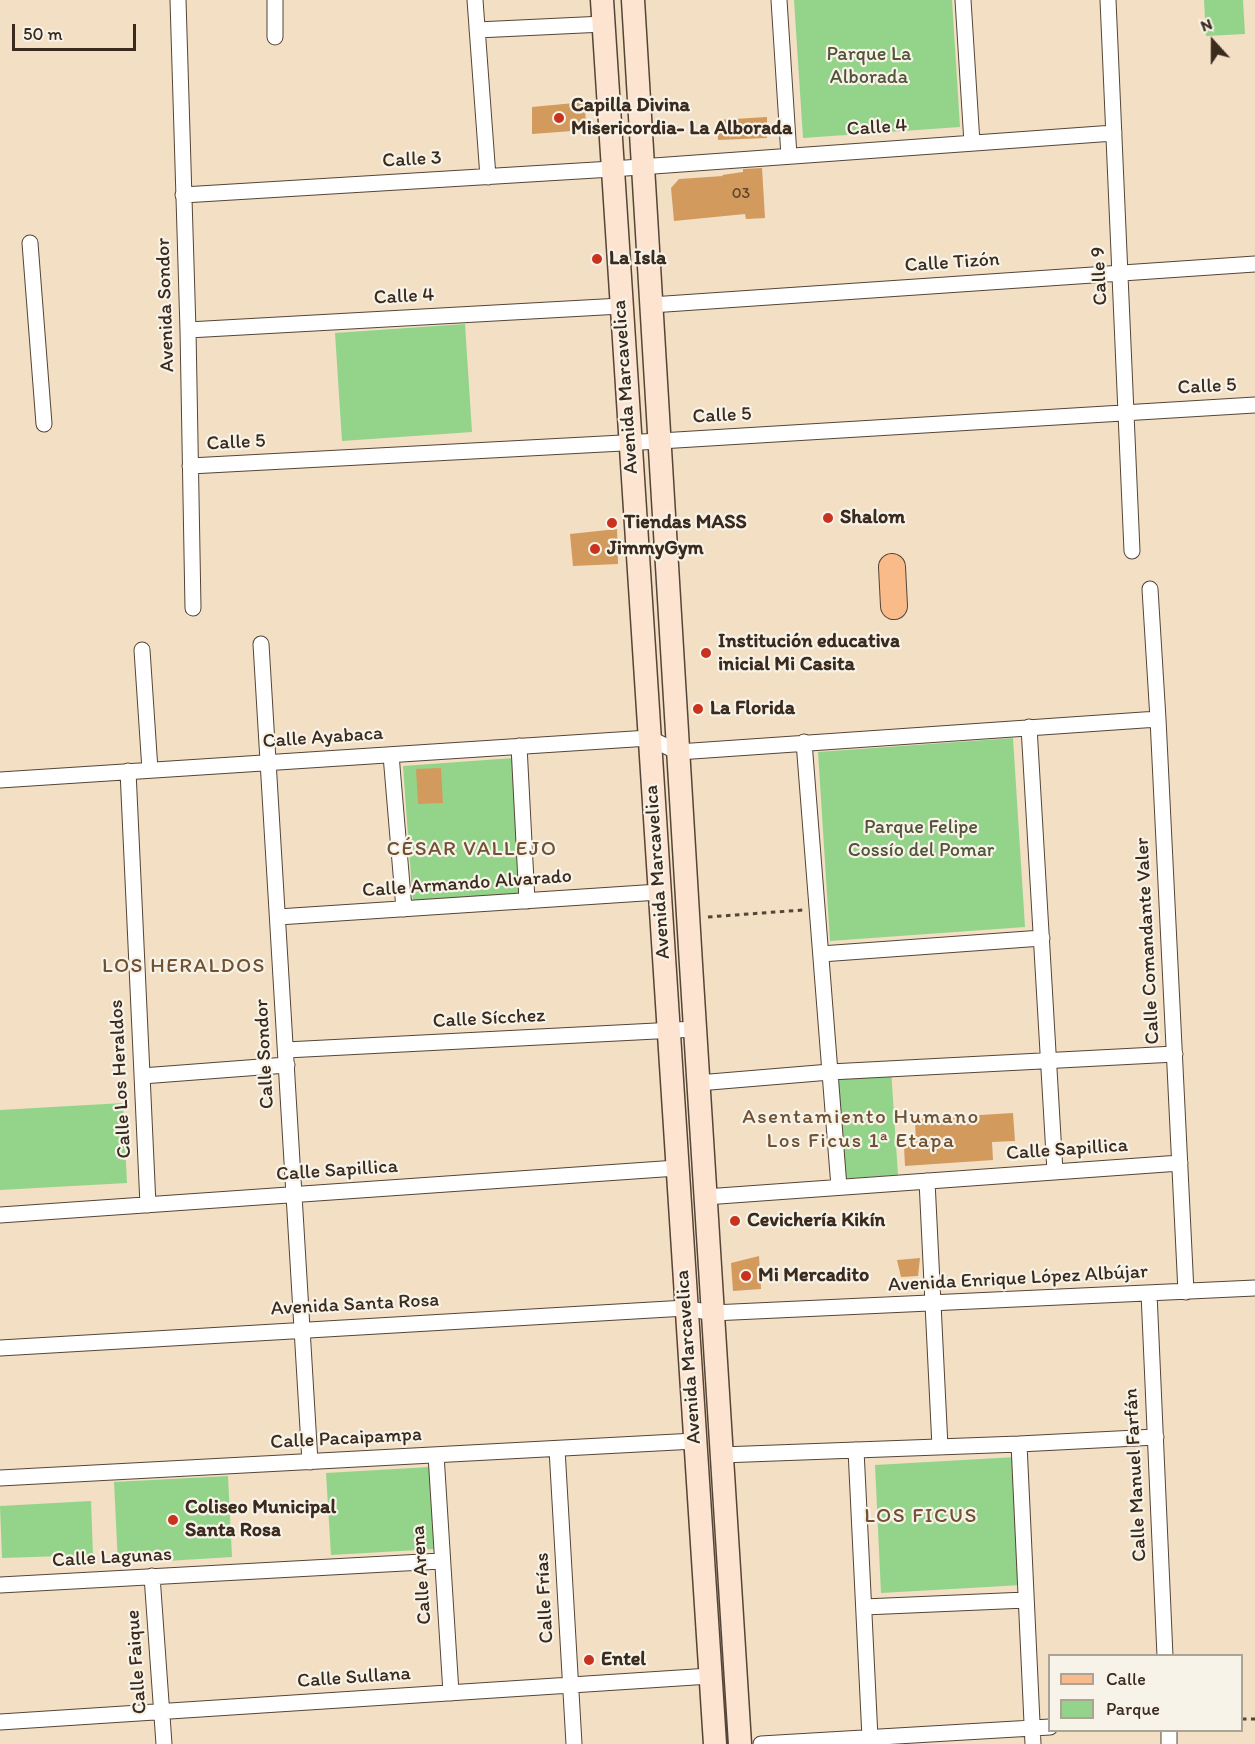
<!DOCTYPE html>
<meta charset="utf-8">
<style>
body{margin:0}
#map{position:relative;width:1255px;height:1744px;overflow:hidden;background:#f2dfc4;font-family:Itim,sans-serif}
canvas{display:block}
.legend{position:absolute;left:1048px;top:1654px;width:195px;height:78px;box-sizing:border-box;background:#f7f3e8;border:2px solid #aca397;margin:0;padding:8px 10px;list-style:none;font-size:18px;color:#3b2a1e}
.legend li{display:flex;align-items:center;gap:12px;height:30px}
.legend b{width:30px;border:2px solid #aca397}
.north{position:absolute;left:1183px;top:12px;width:60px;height:60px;-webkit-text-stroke:4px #f7f3e8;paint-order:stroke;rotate:339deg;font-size:16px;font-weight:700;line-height:24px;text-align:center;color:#3b2a1e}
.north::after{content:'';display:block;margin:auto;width:21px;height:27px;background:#3b2a1e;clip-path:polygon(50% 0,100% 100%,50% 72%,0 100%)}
.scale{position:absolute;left:12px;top:24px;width:124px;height:27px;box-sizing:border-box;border:3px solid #3b2a1e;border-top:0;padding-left:8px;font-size:18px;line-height:21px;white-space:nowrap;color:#3b2a1e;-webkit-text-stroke:4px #f7f3e8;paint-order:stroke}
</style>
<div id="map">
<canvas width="1255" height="1744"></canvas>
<ul class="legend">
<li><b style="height:8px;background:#fabb8b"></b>Calle</li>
<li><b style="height:16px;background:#94d48a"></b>Parque</li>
</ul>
<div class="north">N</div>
<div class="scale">50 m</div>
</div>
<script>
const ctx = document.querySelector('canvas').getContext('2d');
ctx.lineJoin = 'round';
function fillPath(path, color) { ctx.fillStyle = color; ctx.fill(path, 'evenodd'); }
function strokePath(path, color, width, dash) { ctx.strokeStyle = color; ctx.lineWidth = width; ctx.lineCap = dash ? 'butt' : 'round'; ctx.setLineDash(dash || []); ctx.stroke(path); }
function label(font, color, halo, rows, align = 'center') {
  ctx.font = font + ' Itim,sans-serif'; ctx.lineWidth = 4.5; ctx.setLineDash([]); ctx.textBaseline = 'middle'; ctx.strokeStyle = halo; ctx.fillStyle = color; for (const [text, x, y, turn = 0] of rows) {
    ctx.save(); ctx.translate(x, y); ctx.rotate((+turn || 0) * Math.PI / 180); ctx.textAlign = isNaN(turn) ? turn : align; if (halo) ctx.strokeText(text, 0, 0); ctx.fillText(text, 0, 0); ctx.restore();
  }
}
const green = new Path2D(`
 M794,0H952L960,127L803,138Z
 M1204,0H1243L1245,34L1206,36Z
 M465,324L472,432L342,441L335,333Z
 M1013,738L1025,927L830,941L818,752Z
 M513,758L523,895L413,904L403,766Z
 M891,1069L898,1175L837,1179L833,1074Z
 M123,1103L127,1183L0,1190V1110Z
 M1016,1457L1022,1585L881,1593L875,1465Z
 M430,1467L435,1549L331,1555L326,1473Z
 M228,1476L232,1557L118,1564L114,1482Z
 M91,1501L93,1555L2,1558L0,1506Z`);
const building = new Path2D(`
 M585,102L586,130L532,134V107Z
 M767,117V138L718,140L717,120Z
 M762,168L765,218L746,219L745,214L674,221L671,188L679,179L723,176L722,175L743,172V169Z
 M617,529L618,564L573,566L570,534Z
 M441,768L443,803L418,804L416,769Z
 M1013,1113L1015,1141L992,1142L993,1160L905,1166L904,1146L916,1145L915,1119Z
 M759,1256L761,1289L733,1291L731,1263Z
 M920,1258L918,1276L901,1277L897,1260Z`);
const path = new Path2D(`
 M708,917L803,910
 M1242,1719H1255`);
const street = new Path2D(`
 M178,0L188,330L193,608
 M275,0V37
 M475,0L488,177
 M779,0L789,156
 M963,0L972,143
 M1108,0L1132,551
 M477,30L604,24
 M183,195L612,169L1114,133
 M30,243L44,424
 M651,305L1255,264
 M188,330L621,306
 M190,466L660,441L1255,405
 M1150,589L1158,719L1186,1292
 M261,644L310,1462
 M142,650L150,770
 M1029,727L1055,1172
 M804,742L839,1187
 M519,746L527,901
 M391,755L404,909
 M128,771L148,1205
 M0,780L649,738L678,752L1158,719
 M278,917L659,892
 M821,954L1042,938
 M286,1050L695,1029
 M142,1076L287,1065
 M698,1083L830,1072L1175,1054
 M927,1181L940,1447
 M705,1197L1180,1163
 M0,1215L677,1168
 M1149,1293L1165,1656
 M0,1348L686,1308L712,1313L1255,1288
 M1019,1444L1033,1744
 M557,1449L574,1744
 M856,1450L870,1738
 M436,1455L451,1693
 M721,1455L1019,1444L1156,1437
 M0,1478L695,1441
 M152,1576L164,1744
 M0,1585L441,1561
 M864,1607L1026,1600
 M0,1722L710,1676
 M1169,1730V1744
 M761,1744L1050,1727`);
const secondary = new Path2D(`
 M602,0L715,1744
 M633,0C668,581 702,1163 740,1744`);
const primary = new Path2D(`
 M892,567L894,606`);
const markers = [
 [559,118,6,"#c8321e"],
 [597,259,6,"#c8321e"],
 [828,518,6,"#c8321e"],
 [612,523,6,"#c8321e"],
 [595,549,6,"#c8321e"],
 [706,653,6,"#c8321e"],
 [698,709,6,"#c8321e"],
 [735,1221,6,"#c8321e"],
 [746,1276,6,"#c8321e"],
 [173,1520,6,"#c8321e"],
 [589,1660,6,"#c8321e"]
];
const numberNames = [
 ["03",741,194]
];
const parkNames = [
 ["Parque La",869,55],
 ["Alborada",869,78],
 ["Parque Felipe",921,828],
 ["Cossío del Pomar",921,851]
];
const poiNames = [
 ["Capilla Divina",571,106],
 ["Misericordia- La Alborada",571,129],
 ["La Isla",609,259],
 ["Shalom",840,518],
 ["Tiendas MASS",624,523],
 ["JimmyGym",607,549],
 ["Institución educativa",718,642],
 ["inicial Mi Casita",718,665],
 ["La Florida",710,709],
 ["Cevichería Kikín",747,1221],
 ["Mi Mercadito",758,1276],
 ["Coliseo Municipal",185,1508],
 ["Santa Rosa",185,1531],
 ["Entel",601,1660]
];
const streetNames = [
 ["Calle 4",877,128,-4],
 ["Calle 3",412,160,-3],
 ["Calle Tizón",952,263,-4],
 ["Calle 9",1100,276,-93],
 ["Calle 4",404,297,-3],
 ["Avenida Sondor",166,305,-92],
 ["Avenida Marcavelica",626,387,-94],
 ["Calle 5",1207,387,-3],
 ["Calle 5",722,416,-3],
 ["Calle 5",236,443,-3],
 ["Calle Ayabaca",323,738,-4],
 ["Avenida Marcavelica",658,872,-94],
 ["Calle Armando Alvarado",467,884,-4],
 ["Calle Comandante Valer",1148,941,-93],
 ["Calle Sícchez",489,1019,-3],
 ["Calle Sondor",265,1054,-93],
 ["Calle Los Heraldos",121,1079,-93],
 ["Calle Sapillica",1067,1150,-4],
 ["Calle Sapillica",337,1171,-4],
 ["Avenida Enrique López Albújar",1018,1279,-3],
 ["Avenida Santa Rosa",355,1305,-3],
 ["Avenida Marcavelica",689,1357,-94],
 ["Calle Pacaipampa",346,1439,-3],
 ["Calle Manuel Farfán",1136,1475,-93],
 ["Calle Lagunas",112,1558,-3],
 ["Calle Arena",422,1575,-94],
 ["Calle Frías",545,1598,-93],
 ["Calle Faique",137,1662,-94],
 ["Calle Sullana",354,1678,-4]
];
const neighbourhoodNames = [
 ["CÉSAR VALLEJO",472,850],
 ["LOS HERALDOS",184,967],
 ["Asentamiento Humano",861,1118],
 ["Los Ficus 1ª Etapa",861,1142],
 ["LOS FICUS",921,1517]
];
fillPath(green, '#94d48a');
fillPath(building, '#d39a5e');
strokePath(street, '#564537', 17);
strokePath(secondary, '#564537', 25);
strokePath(primary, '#564537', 28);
strokePath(path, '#564537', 3, [4.5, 4.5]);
strokePath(street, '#fff', 15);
strokePath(secondary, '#fde4d1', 22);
strokePath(primary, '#fabb8b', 26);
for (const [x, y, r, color] of markers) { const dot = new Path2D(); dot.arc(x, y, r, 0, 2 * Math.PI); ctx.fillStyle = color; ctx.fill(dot); strokePath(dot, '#f7f3e8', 2); }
label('16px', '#61462e', null, numberNames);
label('20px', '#515439', '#f7f3e8', parkNames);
label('bold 20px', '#3b2a1e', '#f7f3e8', poiNames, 'left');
label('20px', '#3b2a1e', '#f7f3e8', streetNames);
ctx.letterSpacing = '1.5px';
label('21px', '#705134', '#f7f3e8', neighbourhoodNames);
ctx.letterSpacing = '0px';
</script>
